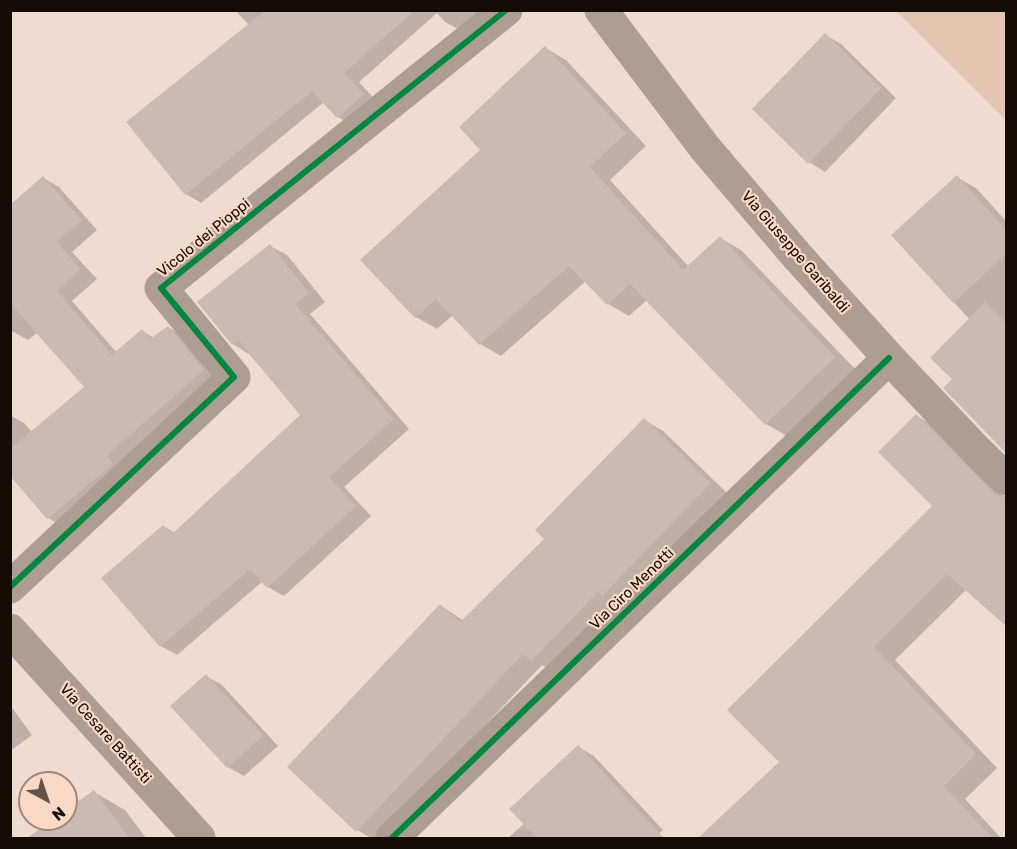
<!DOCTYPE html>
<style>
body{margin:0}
#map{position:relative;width:1017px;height:849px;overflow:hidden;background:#eedcd1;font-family:Rubik,sans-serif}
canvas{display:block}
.frame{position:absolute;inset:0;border:12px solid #160b05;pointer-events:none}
.north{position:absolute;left:18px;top:771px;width:60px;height:60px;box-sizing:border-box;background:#fad9c5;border:2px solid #9f8778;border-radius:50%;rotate:140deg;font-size:16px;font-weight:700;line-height:24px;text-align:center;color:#160b05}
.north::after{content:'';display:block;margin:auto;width:21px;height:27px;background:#62544c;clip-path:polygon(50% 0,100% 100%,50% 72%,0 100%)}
</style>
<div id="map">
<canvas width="1017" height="849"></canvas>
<div class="frame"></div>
<div class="north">N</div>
</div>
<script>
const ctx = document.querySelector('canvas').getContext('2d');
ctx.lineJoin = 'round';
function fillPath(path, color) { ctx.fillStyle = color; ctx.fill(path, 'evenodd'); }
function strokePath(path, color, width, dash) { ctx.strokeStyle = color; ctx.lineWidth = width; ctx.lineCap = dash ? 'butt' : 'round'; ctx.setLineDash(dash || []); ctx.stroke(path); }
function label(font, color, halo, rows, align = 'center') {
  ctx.font = font + ' Rubik,sans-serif'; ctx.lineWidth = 4.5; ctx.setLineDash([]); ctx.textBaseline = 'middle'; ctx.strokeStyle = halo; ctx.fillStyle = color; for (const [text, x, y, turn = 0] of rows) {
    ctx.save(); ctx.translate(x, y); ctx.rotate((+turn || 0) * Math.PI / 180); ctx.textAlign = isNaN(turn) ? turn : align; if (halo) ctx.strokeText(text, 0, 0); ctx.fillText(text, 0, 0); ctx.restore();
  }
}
const green = new Path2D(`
 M896,11H1006V120Z`);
const shadow = new Path2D(`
 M235,10H482L460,30L445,22L437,13L359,82L378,103L353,126L338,117L324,102L201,203L186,194L249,25Z
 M825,35L841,44L896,98L825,172L809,162Z
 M545,48L566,60L646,146L610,180L689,267L720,238L741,250L856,370L787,436L766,424L647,300L629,316L608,304L586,281L501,356L480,344L453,315L437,329L416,317L363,260L482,150Z
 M957,177L977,189L1006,221V449L1000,445L954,379L970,320L893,236Z
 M43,178L59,187L97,230L72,252L97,279L72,301L117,353L142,331L154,338L168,327L184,337L219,380L64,527L48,518L10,473V415L24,423L32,432L86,387L38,332L28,340L10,330V207Z
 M270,246L287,255L325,302L310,314L409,429L344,487L371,516L284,596L268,587L263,581L177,655L161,646L163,526L175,533L302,415L249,354L233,344L199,303Z
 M917,416L939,429L1006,498V624L967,589L895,660L997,768L965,799L1001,838H700L781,762L934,506Z
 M644,420L663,431L729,495L551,671L542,665L379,838H371L357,830L440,605L464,621L546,539Z
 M206,676L222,685L278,746L244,776L228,767Z
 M10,705L32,735L10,751Z
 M578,747L594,756L663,830L653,838H508L525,823Z
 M94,792L125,810L146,838H30L57,819H66V812Z`);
const building = new Path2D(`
 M266,10H415L344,73L364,94L337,118L312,91L185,195L126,122Z
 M825,33L881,88L808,164L752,109Z
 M545,46L626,133L590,167L683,270L720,236L835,357L765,425L630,284L607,305L569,266L479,345L436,299L415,318L360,260L480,150L459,127Z
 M957,175L1006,230V254L953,303L891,235Z
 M43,176L82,220L57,242L81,269L57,291L112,355L142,329L150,339L168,326L204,370L106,456L113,464L47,519L10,476V449L84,387L10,303V205Z
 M270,244L309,293L295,304L394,419L329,477L356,506L267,588L250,569L160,647L101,578L163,525L172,534L300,415L238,340L232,345L197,302Z
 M985,302L1006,323V453L943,388L952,379L930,358Z
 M916,414L993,492L1001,497H1006V626L947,574L874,647L976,754L944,786L993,838H698L779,762L727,710L932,506L878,452Z
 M644,418L711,483L602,596L598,592L531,661L523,654L356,832L287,767L440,604L460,622L544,539L535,530Z
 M206,674L263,736L227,768L170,706Z
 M578,745L664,838H537L509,809Z
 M94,790L129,838H27L54,819H66V810Z`);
const street = new Path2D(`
 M601,10L705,148L798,257L889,358L978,452L1006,479
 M10,587L234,377L161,288L506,10
 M10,630L199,838
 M392,838L889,358`);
const cycleway = new Path2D(`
 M10,587L234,377L161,288L506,10
 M392,838L889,358`);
const streetNames = [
 ["Vicolo dei Pioppi",204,238,-39],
 ["Via Giuseppe Garibaldi",795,252,49],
 ["Via Ciro Menotti",632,589,-44],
 ["Via Cesare Battisti",105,734,48]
];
fillPath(green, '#e4c5b2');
fillPath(shadow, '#0003');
fillPath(building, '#c9bbb2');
strokePath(street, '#ad9d93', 33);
strokePath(cycleway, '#00873e', 6);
label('15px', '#160b05', '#fad9c5', streetNames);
</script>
